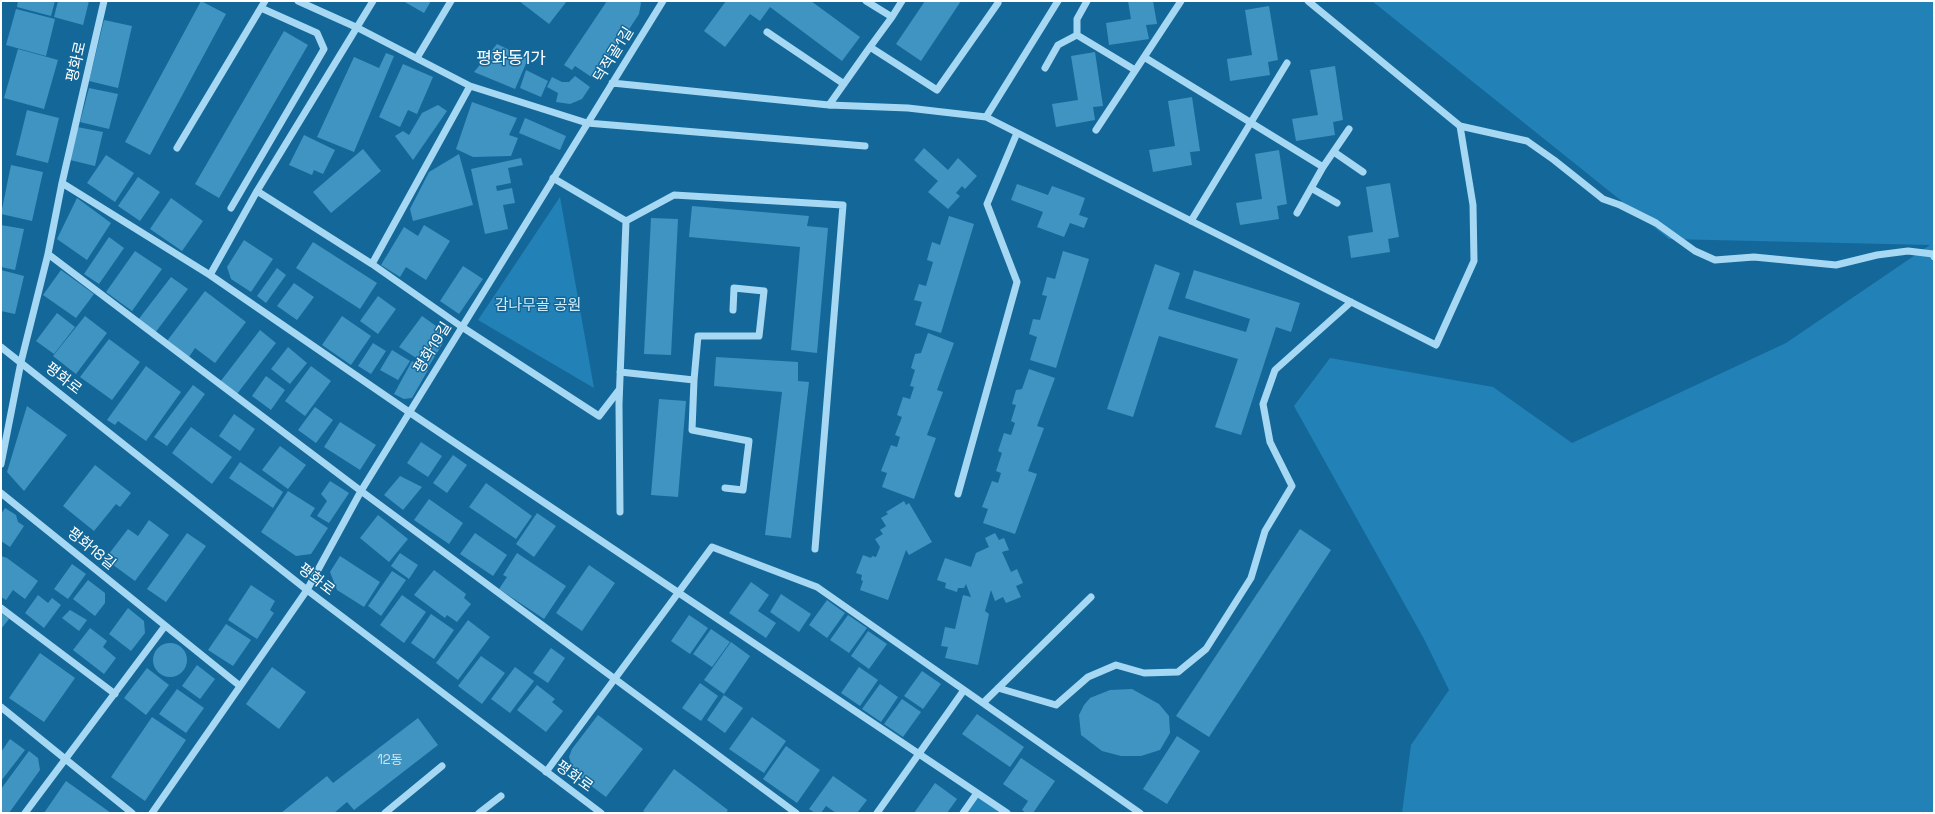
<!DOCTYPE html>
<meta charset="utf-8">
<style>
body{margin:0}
#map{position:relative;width:1935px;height:814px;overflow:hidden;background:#136899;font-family:"Space Grotesk",sans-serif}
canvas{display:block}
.frame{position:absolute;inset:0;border:2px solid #fff;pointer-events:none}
</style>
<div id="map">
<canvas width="1935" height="814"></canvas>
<div class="frame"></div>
</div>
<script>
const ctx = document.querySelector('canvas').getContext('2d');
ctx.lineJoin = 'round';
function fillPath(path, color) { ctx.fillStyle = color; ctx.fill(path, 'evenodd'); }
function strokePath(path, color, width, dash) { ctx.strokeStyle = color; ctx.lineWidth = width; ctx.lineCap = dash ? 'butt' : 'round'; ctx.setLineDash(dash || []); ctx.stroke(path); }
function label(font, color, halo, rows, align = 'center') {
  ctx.font = font + ' "Space Grotesk","Noto Sans KR",sans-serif'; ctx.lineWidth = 3; ctx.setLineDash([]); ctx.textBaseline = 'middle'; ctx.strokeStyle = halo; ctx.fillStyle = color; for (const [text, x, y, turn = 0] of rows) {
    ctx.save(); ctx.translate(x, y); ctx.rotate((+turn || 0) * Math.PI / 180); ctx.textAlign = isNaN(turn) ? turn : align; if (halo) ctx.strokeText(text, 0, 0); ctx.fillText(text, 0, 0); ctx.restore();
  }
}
const green = new Path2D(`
 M1372,1H1934V813H1402L1411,745L1449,690L1424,639L1294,406L1330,358L1493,387L1572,443L1786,343L1930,245L1669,239Z
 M560,197L594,388L478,320Z
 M977,793L1007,813H963Z`);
const building = new Path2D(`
 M18,1H55L51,16L17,7Z
 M58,1H89L83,25L54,17Z
 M201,1L226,14L150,155L125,142Z
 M403,1H431L424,13Z
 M519,1H567L549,24Z
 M607,1H640L641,3L639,14L596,80L575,66L572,70L564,65Z
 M726,1H811L860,37L842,61L770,7L760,21L750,14L725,47L704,31Z
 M925,1H961L921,61L896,44Z
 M1128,1H1153L1157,24L1146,25L1149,39L1109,45L1106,23L1131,19Z
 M1269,6L1278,60L1268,62L1270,75L1230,81L1227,59L1252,55L1245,10Z
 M16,9L55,19L46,56L6,45Z
 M104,20L132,26L118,88L89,81Z
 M284,31L308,45L219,198L195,184Z
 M497,44L528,59L515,89L474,72Z
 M18,49L58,60L44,109L4,98Z
 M1095,52L1103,106L1093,107L1095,120L1056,127L1052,104L1078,100L1071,56Z
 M386,53L394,56L354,152L317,137L354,57L379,68Z
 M403,64L433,77L417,114L408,110L400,127L379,117Z
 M1335,66L1343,120L1333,122L1335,135L1296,141L1292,119L1318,115L1310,70Z
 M526,70L548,81L541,97L520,88Z
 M575,76L590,87L582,99L570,104L556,102L558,93L547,87L552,77L562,82H569Z
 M89,88L118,94L109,129L80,122Z
 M1192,97L1200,151L1190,152L1192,165L1153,172L1149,150L1175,146L1168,101Z
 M472,102L517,118L509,135L518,138L511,156L473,157L456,149Z
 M438,105L447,111L413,160L395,136L403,131L409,135L422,113Z
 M27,110L59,118L48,163L16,155Z
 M525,118L566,136L560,150L519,133Z
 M77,127L103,132L95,166L70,160Z
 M304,135L335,150L323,174L314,170L312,175L289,165Z
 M924,148L948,170L958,158L977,176L965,189L962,186L956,193L960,196L948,209L928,192L938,181L914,160Z
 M363,149L381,171L331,213L313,192Z
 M1279,150L1287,204L1277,206L1279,219L1240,225L1236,203L1262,199L1255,154Z
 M459,154L473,205L413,221L410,209L429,172Z
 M106,155L134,173L115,202L87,183Z
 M521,158L523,165L508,168L511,183L496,186L497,191L512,188L515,203L503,205L508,229L485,234L471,169Z
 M11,165L43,172L32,221L1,214Z
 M138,177L160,192L140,221L118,206Z
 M1390,183L1399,237L1388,239L1390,252L1351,258L1348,236L1373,232L1366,187Z
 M1017,184L1048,195L1052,186L1085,198L1079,215L1088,218L1084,228L1070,223L1064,237L1037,227L1043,212L1011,200Z
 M77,198L111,223L87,260L57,239Z
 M171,198L203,221L182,251L150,229Z
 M692,206L809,216L807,226L828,228L817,353L791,350L800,247L689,237Z
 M949,216L974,224L941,333L915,325L922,302L914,300L919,284L926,286L933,262L927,260L932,242L940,245Z
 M651,218L678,219L671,355L644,354Z
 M1,225L24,229L15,270L1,267Z
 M424,225L450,241L426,280L406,267L400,277L381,265L404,227L418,236Z
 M109,237L124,248L99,284L84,274Z
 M244,240L273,259L251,292L231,279L227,267Z
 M313,242L377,283L360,309L296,268Z
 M135,251L162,269L132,311L106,292Z
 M1063,251L1089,259L1056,368L1030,360L1037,337L1029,334L1033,319L1040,320L1047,296L1042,295L1047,277L1055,279Z
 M1155,264L1180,273L1168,309L1246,332L1250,319L1185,298L1194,270L1300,303L1291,332L1276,327L1241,435L1215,427L1238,359L1159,336L1133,417L1107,409Z
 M463,266L483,279L459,314L440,301Z
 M277,268L286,275L266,303L257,296Z
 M1,270L24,276L15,314L1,311Z
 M61,270L94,294L76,318L43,295Z
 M171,277L188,289L155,333L138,320Z
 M294,283L314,297L297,320L277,306Z
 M205,291L246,322L215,363L195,348L189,357L167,341Z
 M378,296L396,309L378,334L360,321Z
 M57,313L75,327L54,354L36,341Z
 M85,316L107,333L76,374L53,356Z
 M342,316L371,336L351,365L322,345Z
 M422,316L443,331V343L429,366L399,347Z
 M260,330L276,343L237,394L220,382Z
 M928,333L954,343L937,390L943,392L927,435L936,438L914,499L882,487L887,473L881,471L891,445L897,447L900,437L895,435L902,417L897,415L903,397L910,399L914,387L910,386L915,370L911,368L915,354L921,353Z
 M109,339L140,362L112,400L80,377Z
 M373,343L386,351L371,374L358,366Z
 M288,347L307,363L290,384L271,369Z
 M392,350L410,361L398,380L380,370Z
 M716,357L798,362V381L809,382L791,538L765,535L782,392L714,386Z
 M412,361L428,370L412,398L404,399L394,394Z
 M146,366L181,392L146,441L118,421L115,425L107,420Z
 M311,366L331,381L305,416L285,401Z
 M1029,369L1055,378L1037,426L1044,428L1028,471L1037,474L1015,534L983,523L988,509L982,507L992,481L998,483L1001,473L996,471L1002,453L998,451L1004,433L1011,435L1015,423L1011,421L1016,405L1012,404L1016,390L1022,389Z
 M266,376L285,390L271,410L252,396Z
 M193,385L205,394L167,446L154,437Z
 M659,399L686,401L678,497L651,495Z
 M27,406L67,435L24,491L7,472Z
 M315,407L333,420L316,443L298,430Z
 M234,414L255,429L240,451L219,436Z
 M340,422L376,445L360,470L324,447Z
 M191,427L232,457L212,484L172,453Z
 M421,442L442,456L428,477L407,463Z
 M280,446L306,465L288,489L262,470Z
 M453,455L467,465L447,493L433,483Z
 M240,462L283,492L273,508L229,478Z
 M95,465L131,493L120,507L116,504L94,531L63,506Z
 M400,476L422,487L403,510L384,495Z
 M330,481L349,493L329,523L317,516L327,501L321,494Z
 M486,483L532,516L516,539L469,507Z
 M288,491L315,508L310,516L328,528L311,554L296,556L261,532Z
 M429,499L463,523L449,544L414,520Z
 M904,501L906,505L909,503L932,542L909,555L906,550L888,600L860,590L863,581L861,580L862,575L856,573L863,555L871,558L872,556L876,557L880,547L875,539L883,534L880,530L886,526L881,518L888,514L886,512Z
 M5,508L16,515L18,522L24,526L10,547L1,541V514Z
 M537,513L556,526L534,557L516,544Z
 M378,515L408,539L389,562L360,538Z
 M149,520L169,535L135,581L105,559L128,529L138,536Z
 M1300,529L1331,550L1209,737L1176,716Z
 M187,533L206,546L166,602L147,589Z
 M475,533L507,555L493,576L460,554Z
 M995,533L999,540L1004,538L1009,550L1002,552L1011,572L1017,569L1023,583L1016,586L1021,597L1006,603L1003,597L995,601L991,590L985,611L989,614L978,665L945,658L948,647L941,646L945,627L955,629L963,595L971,597L966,584L964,588H958L957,592L945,588L946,583L937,580L945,558L971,567L976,553L989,547L985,538Z
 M400,553L418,565L409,579L391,566Z
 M517,553L566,586L544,619L499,589L507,577L503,575Z
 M1,556L7,558L38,581L25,599L13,590L6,600L1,597Z
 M340,556L380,582L364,607L337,590L330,572Z
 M72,564L86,574L68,599L54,589Z
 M589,565L615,583L582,631L556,613Z
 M434,570L466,594L464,598L471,604L457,622L447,615L445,618L414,595Z
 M392,571L406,580L381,616L368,606Z
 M88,580L105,593V603L95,616L73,599Z
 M751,582L769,595L758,611L776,623L766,638L729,613Z
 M251,585L275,601L270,610L274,613L257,639L228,620Z
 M781,594L811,614L799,632L770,612Z
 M38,595L48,603L52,598L61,605L44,628L25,613Z
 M402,595L426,612L404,643L380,625Z
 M827,600L845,613L827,638L809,625Z
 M128,608L144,621L145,633L131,651L109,634Z
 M70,610L87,620L79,631L62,618Z
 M1,613L9,619L1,629Z
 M431,614L454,630L434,659L411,643Z
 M689,615L708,628L690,654L671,641Z
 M848,615L867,628L849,653L830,640Z
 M468,620L490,637L458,680L436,663Z
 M226,624L251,640L233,666L208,650Z
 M90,628L107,641L103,647L116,658L104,674L73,650Z
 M711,629L730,642L712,667L693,654Z
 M868,631L887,644L869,669L851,656Z
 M731,642L750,656L724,694L704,680Z
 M153 660a17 17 0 1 1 34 0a17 17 0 1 1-34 0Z
 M551,648L565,658L548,683L533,673Z
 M40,653L75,678L44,722L9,698Z
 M481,656L505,673L482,704L458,686Z
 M197,665L215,679L200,699L182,686Z
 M272,667L306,692L279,729L246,704Z
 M515,667L534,681L510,713L491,699Z
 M859,667L878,680L860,706L841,693Z
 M147,668L169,685L146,715L124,698Z
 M922,671L941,684L923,709L904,696Z
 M700,683L718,696L701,721L682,708Z
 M880,684L898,697L881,722L862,709Z
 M537,685L555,699L552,702L563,711L546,732L517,710Z
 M177,689L204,708L186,733L159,714Z
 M1132,689L1159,704L1169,716L1170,733L1160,750L1141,756H1121L1102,751L1081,735L1079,715L1084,705L1090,698L1110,690Z
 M724,695L743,708L725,733L707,720Z
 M902,699L921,712L903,737L884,724Z
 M977,714L1024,747L1010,767L962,734Z
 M598,715L643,749L606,797L574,773L569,757L572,749Z
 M152,717L186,740L145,801L111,777Z
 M752,717L786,741L764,773L729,749Z
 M418,718L438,745L354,810L347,802L334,813H281L327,776L333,783Z
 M1177,736L1200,751L1167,804L1143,789Z
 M10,739L25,750L1,781V752Z
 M786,746L820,770L797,803L763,779Z
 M29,751L38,758L40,770L9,813H1V789Z
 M1021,758L1055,781L1033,813H1026L1022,810L1028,801L1003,784Z
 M674,769L728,810L726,813H646L643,811Z
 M833,776L867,800L857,813H836L826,806L821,813H815L809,809Z
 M66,781L111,813H44Z
 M935,783L957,799L947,813H914Z`);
const minor = new Path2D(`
 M298,1L358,28L470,86L587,123L865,146
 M866,1L892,17L870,47L937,90L998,3
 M892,17L902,1
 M767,32L844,84
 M1077,35V19L1087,1
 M1144,57L1323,167L1297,213
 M417,58L451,1
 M1045,68L1058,45L1077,35L1135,70
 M612,83L829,105L908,108L986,117L1436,345L1474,261L1473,205L1460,126L1308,1
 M829,105L870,47
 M986,117L1058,1
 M1460,126L1527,141L1554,160L1603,199L1620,205L1656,223L1695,251L1715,260L1754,257L1836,265L1877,255L1908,251L1933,254L1934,257
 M1096,130L1181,1
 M177,148L265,1
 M1334,152L1363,172
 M1323,167L1349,129
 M553,178L626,221L674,195L843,205L815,549
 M62,183L210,275L409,412L1007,813
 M1311,188L1337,203
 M257,191L372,264L462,327L599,416L619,390
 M231,208L324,49L317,33L261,8
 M1191,221L1287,63
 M48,254L361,491L796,813
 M372,264L470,86
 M210,275L257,191L373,1
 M1,347L307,590L601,813
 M620,372L694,380L692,430L749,441L743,490L725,488
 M694,380L698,336H759L764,291L734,288L733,310
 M1,464L21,362L48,254L62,183L104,1
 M1,493L240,686
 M958,494L1017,282L987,204L1017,133
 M620,512L619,404L626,221
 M1,608L115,694
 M998,688L1056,705L1088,677L1116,665L1144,673L1178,672L1206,649L1251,578L1265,531L1292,486L1270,442L1263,404L1275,370L1351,302
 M983,703L1091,597
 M1,707L132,813
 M546,772L712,547L817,587L1140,813
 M25,813L165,626
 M152,813L307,590L361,491L663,1
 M385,813L442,766
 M479,813L501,796
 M877,813L964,690
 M963,813L977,793`);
const numberNames = [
 ["12동",390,760]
];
const streetNames = [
 ["덕적골1길",614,55,-58],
 ["평화로",77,62,-77],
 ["평화19길",433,348,-58],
 ["평화로",63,379,38],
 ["평화18길",91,549,39],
 ["평화로",316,580,38],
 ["평화로",574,777,36]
];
const parkNames = [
 ["감나무골 공원",538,306]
];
const quarterNames = [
 ["평화동1가",511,59]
];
fillPath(green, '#2281b6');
fillPath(building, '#4094c2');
strokePath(minor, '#a6d8f3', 7);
label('13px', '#cfe4f0', null, numberNames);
label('15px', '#fff', '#136899', streetNames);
label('15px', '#ceedfd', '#136899', parkNames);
label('17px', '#fff', '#136899', quarterNames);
</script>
